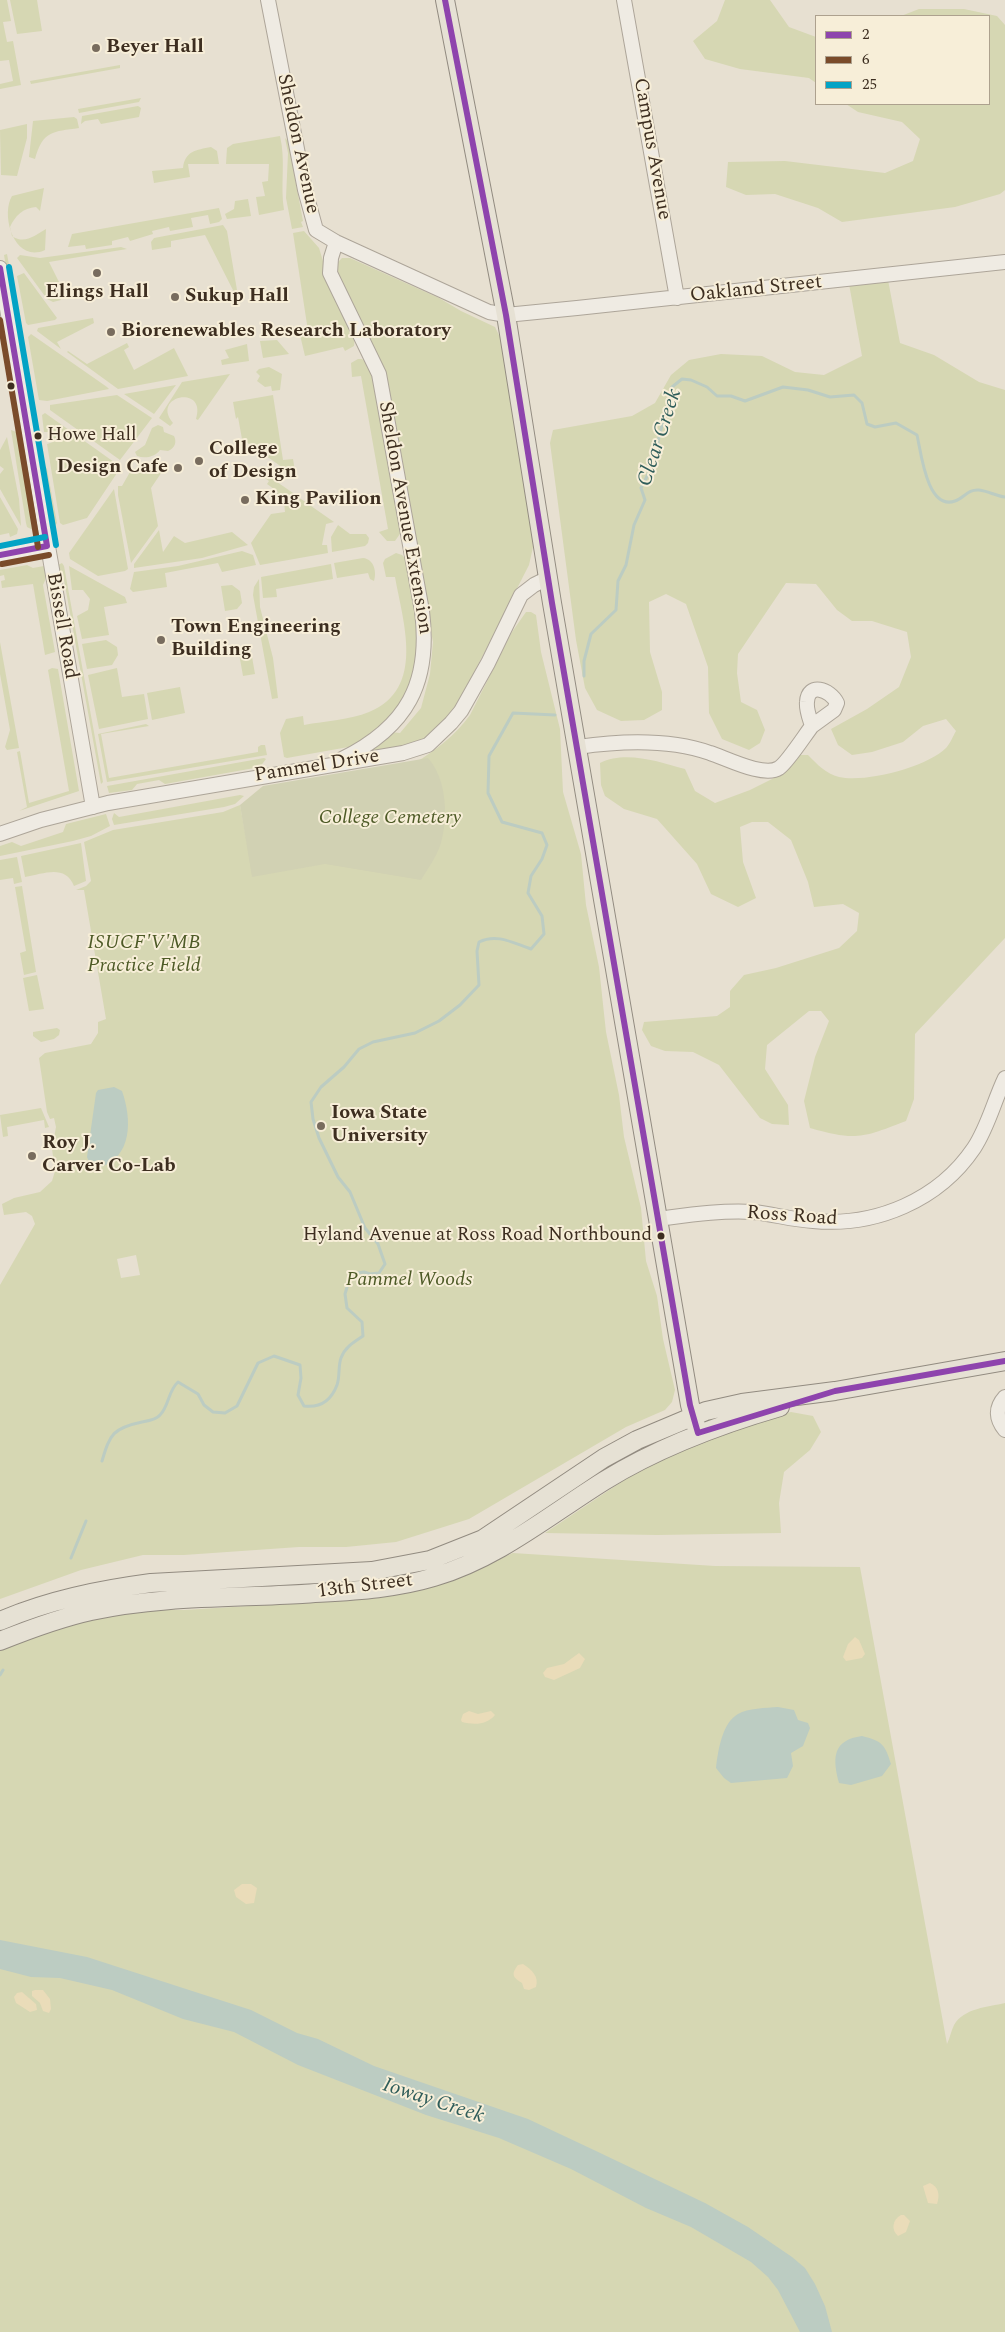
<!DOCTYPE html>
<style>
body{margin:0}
#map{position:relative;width:1005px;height:2332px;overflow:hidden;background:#e7e0d1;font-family:Spectral,serif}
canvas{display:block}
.legend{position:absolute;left:815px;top:15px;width:175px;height:90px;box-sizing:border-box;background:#f7eed8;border:1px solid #ada18e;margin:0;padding:6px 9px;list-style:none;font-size:15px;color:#3d2e20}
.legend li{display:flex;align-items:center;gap:10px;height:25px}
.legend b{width:25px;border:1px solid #ada18e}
</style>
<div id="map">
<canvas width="1005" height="2332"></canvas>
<ul class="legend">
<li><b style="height:6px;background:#8e44ad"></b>2</li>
<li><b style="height:6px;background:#7a4b2a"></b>6</li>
<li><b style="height:6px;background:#03a3c5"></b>25</li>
</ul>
</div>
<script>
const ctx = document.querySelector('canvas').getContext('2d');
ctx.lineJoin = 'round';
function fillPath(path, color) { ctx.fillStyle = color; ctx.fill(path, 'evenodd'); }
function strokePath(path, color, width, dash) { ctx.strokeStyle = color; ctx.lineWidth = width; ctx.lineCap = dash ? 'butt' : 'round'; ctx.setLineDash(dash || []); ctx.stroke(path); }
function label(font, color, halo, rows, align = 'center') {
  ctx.font = font + ' Spectral,serif'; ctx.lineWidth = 4; ctx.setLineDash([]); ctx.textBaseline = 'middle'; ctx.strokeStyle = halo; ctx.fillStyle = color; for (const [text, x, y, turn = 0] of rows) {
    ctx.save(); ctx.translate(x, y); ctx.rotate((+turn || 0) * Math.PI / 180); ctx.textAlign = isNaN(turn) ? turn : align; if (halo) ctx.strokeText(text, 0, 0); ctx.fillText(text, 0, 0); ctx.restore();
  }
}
const green = new Path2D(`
 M0,0H7L11,21L3,22L7,42L13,41L21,85L0,89V84L13,81L9,60L0,61Z
 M10,0H37L42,31L17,34Z
 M725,0H770L789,27L816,37V83L809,78L740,69L705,59L693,41L717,21Z
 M919,9H964L997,16L1005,25V190L1000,194L955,207L842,222L818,208L775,194L746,195L726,187L728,162L785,161L885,173L913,161L920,139L902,122L858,112L846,104H989V16H901Z
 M120,65V68L31,84L30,81Z
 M141,98L139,102L79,113L78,109Z
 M138,106L141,108L139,117L101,124L98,119L85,121L81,124L82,116Z
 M74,117L77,119L79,128C53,132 43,130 35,159L29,157L33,121Z
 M27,124V138L17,176L1,175L0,130Z
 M280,136C286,161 280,185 284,210L259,215L256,197L265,196L262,182L268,181L269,164H226L227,148L233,144Z
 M285,138L288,141L303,221L301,222L303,227L292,229L286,198L288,153Z
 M211,147L217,151L219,164H188L190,177L154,183L152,171L183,168C185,151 196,150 211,147Z
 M44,188L40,211L36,207C23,208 15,216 10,227L12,236C25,245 35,235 46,229L45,250C15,264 0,216 12,196Z
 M248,199L251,216L227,219L225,214L234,209L235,201Z
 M219,208L222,219L219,222L210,224L208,215L191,218L193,227L170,231L169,227L152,231L153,234L130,241L128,237L112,241V245L86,249L85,245L68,247L72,234Z
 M223,225L227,231L238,296H236L205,235L171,241V247L152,250L151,242L154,238Z
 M304,231L319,248L323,261V275L355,336L354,346L345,351L343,347L305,356L300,335L308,331L293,233Z
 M121,247L127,249L49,262L60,284L54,287L61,300L53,302L47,299L17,258L20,255L40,258Z
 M7,254L20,324L16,327L4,255Z
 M342,258H350L439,298L461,311L495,327L501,339L530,515L533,547L529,565L460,700L445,721L424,739L414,744L360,755L391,732L400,733L421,708L430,674L433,642L384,374L335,268L336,264Z
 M24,273L57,318L55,320L28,325L26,323L17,276Z
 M888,280L900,343L934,355L979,382L1005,390V938L915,1034L914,1099L906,1121C862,1138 856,1141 810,1128L804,1101L815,1057L829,1021L821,1011H809L767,1045L765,1069L788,1105L789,1125L772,1124L760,1118L719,1065L693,1052L665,1051L651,1046L642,1030L644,1022L717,1016L730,1007V991L744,975L776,968L839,948L857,931L859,913L843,904L814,907L808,882L791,840L768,822H752L740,827L743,862L756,898L738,907L711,894L697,864L657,819L624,809L605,796L601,785L600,763C626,750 659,762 685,769L695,791L715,803L750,790L784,773L798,755H808C817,764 826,774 839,777C866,783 927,767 946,748C950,744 953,736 956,731L946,719L923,726L903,742L872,752L852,755L838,745L831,729L867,709L899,687L911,657L907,632L872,621H852L837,610L816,584L786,583L738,654L737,673L741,702L757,710L765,730L760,743L749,750L722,739L709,713L708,667L686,604L666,594L649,602L650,652L662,692V710L644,720L621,721L597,710L585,688L576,640L550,443L553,430L632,416L655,403L671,375L689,360L721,354L762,356L795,372L824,375L862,356L849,284Z
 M93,318L94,323L57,342L61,349L37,331L38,328Z
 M31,334L107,387L109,389L47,401L39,400L28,337Z
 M277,340L289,354L263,358L260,341Z
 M127,343L129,347L124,350L134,370L174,348L188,376L118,389L67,352L68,351L87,364Z
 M247,344L249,361L222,365L221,360L229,358L225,350Z
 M358,359H362L368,364L375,387L402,531L395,541H387L379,532L388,529L361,376L352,377L351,363Z
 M269,367L282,374L280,390L272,391L271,386L265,387L257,381L260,376L256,372L259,369Z
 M230,374L198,420L196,419C207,384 150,396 173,423L170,426L159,418L182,382Z
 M176,385L154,414L124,394Z
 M117,395L152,418L120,460L50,410V405Z
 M273,395L283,460L293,459L296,477L242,439L238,417L236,419L233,402Z
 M45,413L121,467L87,518L63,525L60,523L47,444L53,442L51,432H44L42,415Z
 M158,425L163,427L164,432L174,436C177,442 175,448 168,451L160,450C155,457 145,459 137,456L135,452L145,445L152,428Z
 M11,430L19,433L23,440L37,519V529L33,530L27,527L26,523Z
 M7,437L19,499L21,526L0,489V474L4,469L0,466V450Z
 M168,463L151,488L158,526L131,563L118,495V486H122L130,472L128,470Z
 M40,466H45L47,469L57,523L55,526H51Z
 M258,469L296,495L274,498L278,492L267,484L269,481L256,472Z
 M114,489L128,569L125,571L98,576L70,559L69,553Z
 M0,497L18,529L17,534L10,537L9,533L0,535Z
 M301,499L334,522L326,524L322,545H327L328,553L260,565L251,543L271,514L285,512L284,502Z
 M338,525L350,534H366L369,538L368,543L365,546L332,552L331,537Z
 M159,530L163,552L174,536L185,543L232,532L248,545L202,558L134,568V564Z
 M242,551L253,555L256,565L222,572L218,563L165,573L167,587L133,592L130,589L134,572L178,566Z
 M396,553L402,555L406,559L420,636L409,693L388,722L354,746L287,758L284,757L280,733L286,719L303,716L304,725C325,721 350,720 369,712C426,689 403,622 395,577H386L383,563L385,559Z
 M363,558C374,559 377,572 374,581L370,579L368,573L337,578L334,563Z
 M62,563L64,566L103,782L101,784L64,580L59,575L58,565Z
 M331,564L333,579L276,589L277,597L263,598L261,577Z
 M27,565L33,568L44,566C48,573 46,579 43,585L55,652L45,655L33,584L2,588L1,581L5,580L4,575L0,576V570Z
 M69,566L125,597L127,603L104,607L109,635L82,639L77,616L88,610L90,599L83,590H72Z
 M259,579L260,607L273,658L278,698L272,699L253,595L254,587Z
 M232,585L240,591L242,603L237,609L225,611L221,586Z
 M526,612H531L536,615L541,652L560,729L563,792L581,854L586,905L599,967L606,1032L619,1095L624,1137L641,1208L646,1261L657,1296L663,1339L675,1390L672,1402L665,1410L626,1427L469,1519L396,1542L346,1547H299L184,1555H143L81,1570L0,1599V1285L35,1224L32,1216L26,1212L4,1215L2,1204L14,1198L40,1192L52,1181L55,1171L52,1149L56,1127L54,1118L50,1119L47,1112L39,1058L45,1053L91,1044L98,1033V1022L106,1019L84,890H76L86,886L91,881L84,842L113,830L223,812L240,805L247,843C280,827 314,812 347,796C393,775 440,756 470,715L512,632ZM136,1255L140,1275L121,1278L117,1259Z
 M106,640L117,647L118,655L112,665L87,669L82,644Z
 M0,642L19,748L7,750L5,747L10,730L0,674Z
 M238,648H247L251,651L255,674L243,676Z
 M52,668L58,669L79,791L19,811L27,807L17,752L20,751L29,803L69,791L48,670Z
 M117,668L122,697L144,694L148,719L99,729L88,675Z
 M180,687L185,713L152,720L147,693Z
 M146,724L149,726L101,734L109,778L258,752V747L261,745H265L267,755L107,782L98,734Z
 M264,758L266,759L260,767L165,784L159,780L137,784L132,790L109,793L107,786Z
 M240,795L244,796L235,804L224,807L114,825L112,819L114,813L119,817Z
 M106,814L110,826L91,836L73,841L0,856V846L12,842L21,846L63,832L66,824Z
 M81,843L86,881L74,886C65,864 44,874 25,877L21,856Z
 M17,857L22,882L14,884L13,878L0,880V860Z
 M22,886L36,972L24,975L20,953L26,951L15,887Z
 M37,975L44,1009L29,1011L23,978Z
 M57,1028L60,1030L59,1035L54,1039L41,1042L33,1036V1032Z
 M41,1108L49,1127L45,1128L44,1120L7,1127L8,1136L3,1137L0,1115Z
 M791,1412L813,1416L821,1432L810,1450L784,1472L779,1503L781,1533L657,1535L545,1533L648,1464L731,1428Z
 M513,1553L715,1566L860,1567L947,2044C950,2038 951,2031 954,2025C964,2008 988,2007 1005,2003V2332H0V1648L89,1618L146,1609L184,1610L347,1600L407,1593L449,1581Z`);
const sand = new Path2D(`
 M855,1637L859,1640L865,1654L862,1658L846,1661L843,1657L848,1644Z
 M579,1653L585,1659L580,1668L554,1680L545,1677L543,1673L547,1668L564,1664Z
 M469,1711L478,1714L491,1711L495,1715C487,1725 474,1725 462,1722L461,1720L463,1714Z
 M242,1884H251L257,1888L254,1903L246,1904L236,1897L234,1890Z
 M523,1964C532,1970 539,1976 536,1987L529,1990L524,1989L522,1983C514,1978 510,1975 518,1965Z
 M35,1990H43L50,1999L51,2009L49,2013L43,2011L40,2003L32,1996V1991Z
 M22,1992L36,2004L37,2010L30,2012L16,2003L14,1997L17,1993Z
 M930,2183C939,2187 940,2195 937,2204L928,2203L923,2186Z
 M901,2215H904L910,2221L906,2232L898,2236C891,2230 892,2220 901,2215Z`);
const cemetery = new Path2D(`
 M428,758C446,778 448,813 442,839C439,853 429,867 421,880L325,864L252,877L240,805L263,786Z`);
const water = new Path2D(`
 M114,1087L122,1091C132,1119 133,1158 98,1168L90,1164L87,1157L96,1093L98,1090Z
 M778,1707L794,1710L798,1720L808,1723L810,1728L803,1746L791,1753L793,1766L787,1778L731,1783L724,1778L716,1768C718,1751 722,1723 738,1714C748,1708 766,1708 778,1707Z
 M862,1736C882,1741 885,1744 891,1764L882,1776L851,1785L839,1783C832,1757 833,1740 862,1736Z
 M0,1940L87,1957L251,2010L297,2033L318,2039L374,2066L528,2119L596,2151L705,2203L748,2227L792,2257L805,2268L815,2284L825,2306L832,2332H800L778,2290L768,2277L751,2262L691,2227L646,2208L571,2169L499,2138L426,2115L298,2065L234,2032L183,2019L112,1990L60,1978L31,1977L0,1969Z`);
const stream = new Path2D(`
 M584,676V661L591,634L616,610L618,581L626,565L634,525L645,500L641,488L658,455V441L672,387L682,379L691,380L707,387L717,396H731L745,401L783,387L808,390L830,397L854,395L862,403L867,424L875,427L896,423L917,435C921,452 927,511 955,501C964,498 968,489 979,490C988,491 996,496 1005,497
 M102,1461C110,1434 113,1428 142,1422C148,1421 156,1420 160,1415C169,1406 168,1391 178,1382L198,1394L204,1405L213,1412L225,1413L237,1406L258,1363L274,1356L300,1365L301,1378L298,1395L304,1406C320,1408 331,1401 337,1385C340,1377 338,1366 341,1358C345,1347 354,1342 363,1336L362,1322L347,1308L345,1294L351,1274L364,1272L370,1274L379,1273L385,1264L378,1244L365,1228L350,1192L338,1177L319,1138L313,1119L311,1102L321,1087L344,1067L359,1049L373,1042L415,1033L439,1021L460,1005L479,985L477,951L479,942C497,933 513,943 531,949L544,934L542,916L528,893L531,876L542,859L547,845L542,833L502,822L488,793L489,756L513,713L555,715
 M71,1558L86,1521
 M0,1675L3,1670`);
const minor = new Path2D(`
 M268,0L305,190L316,230L336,242L489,312L506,315L577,308L1005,262
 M624,0L677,298
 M336,242L331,258L330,273L379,374L422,611C431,683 407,727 342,759
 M0,268L93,807
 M0,555L47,546
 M578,747C619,741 670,739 710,753C726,758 764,778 779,768C787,763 805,735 812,726C810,719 806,710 807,702C808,682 830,689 837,703L834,710L812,726
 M0,834L41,820L108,803L403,753L428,745L451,723L461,711L488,663L521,595L534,585L548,578
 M658,1219C689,1215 722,1210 753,1212C773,1214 793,1220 813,1221C876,1227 939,1200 974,1148C988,1127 994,1101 1005,1078
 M1005,1397C995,1408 996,1419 1005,1430`);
const major = new Path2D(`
 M445,0L506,315L552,603L690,1405L698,1433
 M0,1621C49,1600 99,1590 151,1583L372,1571L430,1560L483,1539L604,1458L637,1440L706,1411L742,1403L835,1391L1005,1361
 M0,1641C30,1629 59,1618 91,1611C159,1596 233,1598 302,1594C347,1591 391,1590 434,1577C498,1558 548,1516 604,1481C659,1447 718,1425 780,1407`);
const bus1 = new Path2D(`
 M445,0L506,315L552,603L690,1405L698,1433L835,1391L1005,1361
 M0,268L47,546
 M0,555L47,546`);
const bus2 = new Path2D(`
 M0,320L38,547
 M2,564L49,555`);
const bus3 = new Path2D(`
 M9,267L56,545
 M0,546L45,537`);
const markers = [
 [96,48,5,"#786c5e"],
 [97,273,5,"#786c5e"],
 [175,297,5,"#786c5e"],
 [111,332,5,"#786c5e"],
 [11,386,4.5,"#3d2e20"],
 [38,436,4.5,"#3d2e20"],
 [199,461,5,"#786c5e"],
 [178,468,5,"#786c5e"],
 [245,500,5,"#786c5e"],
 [161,640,5,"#786c5e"],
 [321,1126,5,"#786c5e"],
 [32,1156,5,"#786c5e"],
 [661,1236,4.5,"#3d2e20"]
];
const busNames = [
 ["Howe Hall",47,436],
 ["Hyland Avenue at Ross Road Northbound",652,1236,"right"]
];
const poiNames = [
 ["Beyer Hall",106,48],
 ["Elings Hall",97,293,"center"],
 ["Sukup Hall",185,297],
 ["Biorenewables Research Laboratory",121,332],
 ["College",209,450],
 ["of Design",209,473],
 ["Design Cafe",168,468,"right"],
 ["King Pavilion",255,500],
 ["Town Engineering",171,628],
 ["Building",171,651],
 ["Iowa State",331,1114],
 ["University",331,1137],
 ["Roy J.",42,1144],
 ["Carver Co-Lab",42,1167]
];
const streetNames = [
 ["Sheldon Avenue",297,144,78],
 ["Campus Avenue",651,149,80],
 ["Oakland Street",756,290,-6],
 ["Sheldon Avenue Extension",404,518,80],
 ["Bissell Road",61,626,80],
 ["Pammel Drive",317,767,-9],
 ["Ross Road",792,1217,4],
 ["13th Street",365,1587,-7]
];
const parkNames = [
 ["College Cemetery",390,819],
 ["ISUCF'V'MB",144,944],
 ["Practice Field",144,967],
 ["Pammel Woods",409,1281]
];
const waterNames = [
 ["Clear Creek",661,438,-72],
 ["Ioway Creek",433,2102,18]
];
fillPath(green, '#d6d7b3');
fillPath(sand, '#eadcb9');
fillPath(cemetery, '#d1d1b3');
fillPath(water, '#bcccc2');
strokePath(stream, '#bcccc2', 3);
strokePath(minor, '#ada599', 16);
strokePath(major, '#928b80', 20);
strokePath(minor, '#efebe3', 14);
strokePath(major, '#e6e1d4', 18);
strokePath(bus1, '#8e44ad', 6);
strokePath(bus2, '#7a4b2a', 6);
strokePath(bus3, '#03a3c5', 6);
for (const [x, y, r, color] of markers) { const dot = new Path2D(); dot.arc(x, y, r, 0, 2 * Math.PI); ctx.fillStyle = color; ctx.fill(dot); strokePath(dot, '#f7eed8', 2); }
label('19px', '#3d2e20', '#f7eed8', busNames, 'left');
label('bold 20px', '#3d2e20', '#f7eed8', poiNames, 'left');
label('20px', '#3d2e20', '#f7eed8', streetNames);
label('italic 20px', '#4d5a26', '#f7eed8', parkNames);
label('italic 21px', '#2f5d5a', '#f7eed8', waterNames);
</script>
